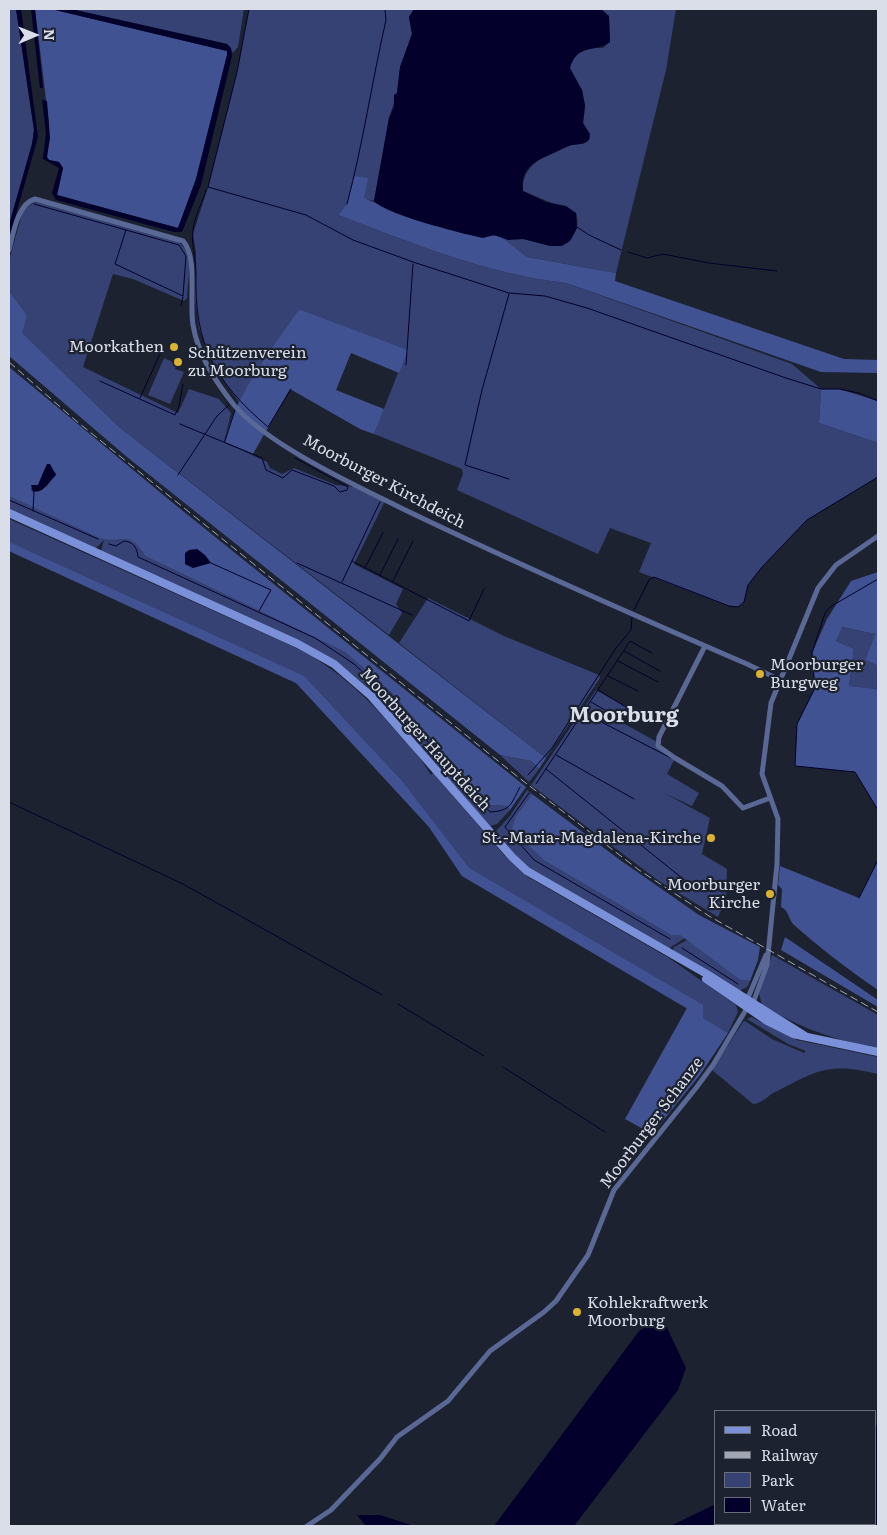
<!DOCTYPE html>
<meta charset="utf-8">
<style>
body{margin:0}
#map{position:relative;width:887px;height:1535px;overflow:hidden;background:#1d2231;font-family:Literata,serif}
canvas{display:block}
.frame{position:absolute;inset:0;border:10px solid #dadee8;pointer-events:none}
.legend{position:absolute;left:714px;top:1410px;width:162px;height:115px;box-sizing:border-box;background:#1d2231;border:1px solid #696d7a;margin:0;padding:6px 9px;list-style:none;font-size:15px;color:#dadee8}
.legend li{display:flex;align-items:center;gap:10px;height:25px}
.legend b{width:25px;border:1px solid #696d7a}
.north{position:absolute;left:10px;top:10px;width:50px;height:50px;-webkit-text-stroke:4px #1d2231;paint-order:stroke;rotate:89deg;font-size:14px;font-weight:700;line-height:20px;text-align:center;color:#dadee8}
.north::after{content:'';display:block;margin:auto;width:18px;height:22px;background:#dadee8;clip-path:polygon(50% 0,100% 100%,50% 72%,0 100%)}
</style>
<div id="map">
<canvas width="887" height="1535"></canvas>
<div class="frame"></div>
<ul class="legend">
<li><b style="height:6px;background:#7a90d9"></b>Road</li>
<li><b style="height:6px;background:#a2a6b2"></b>Railway</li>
<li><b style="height:14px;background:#354273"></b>Park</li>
<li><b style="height:14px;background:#03012b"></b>Water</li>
</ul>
<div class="north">N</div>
</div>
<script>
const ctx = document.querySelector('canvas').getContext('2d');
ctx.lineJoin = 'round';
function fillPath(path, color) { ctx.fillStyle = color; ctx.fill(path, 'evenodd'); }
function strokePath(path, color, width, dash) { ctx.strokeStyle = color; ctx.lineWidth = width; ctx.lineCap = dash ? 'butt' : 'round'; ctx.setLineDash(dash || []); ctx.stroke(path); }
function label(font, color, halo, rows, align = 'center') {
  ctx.font = font + ' Literata,serif'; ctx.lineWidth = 4.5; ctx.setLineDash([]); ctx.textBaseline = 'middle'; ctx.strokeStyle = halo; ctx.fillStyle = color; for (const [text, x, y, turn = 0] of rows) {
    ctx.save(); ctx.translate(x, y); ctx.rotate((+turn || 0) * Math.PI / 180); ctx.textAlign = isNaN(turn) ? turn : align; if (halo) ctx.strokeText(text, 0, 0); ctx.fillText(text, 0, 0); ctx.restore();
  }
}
const green = new Path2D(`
 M9,9H16L34,130L32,144L9,225Z
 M71,9H244L238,47L233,53L227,44Z
 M249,9H414L409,17L412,34L400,67L397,93L389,118L374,201C359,196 347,203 338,215C412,243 487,274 566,283L792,364L821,389L819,423L878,443V477L807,520L762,567L748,585L744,602L738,607L729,606L639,572L651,543L610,528L598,554L457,490L463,474L462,469L374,434L407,350L299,309L239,402L223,380L209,355L199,328L195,299L196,252L193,234L208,187L237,72Z
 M601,9H676L666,70L616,273L527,257L502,238C509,240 515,238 522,239C542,241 564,257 575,232C578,225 578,221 576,213L523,191C521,164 548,153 569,146C578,143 585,146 590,138L583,123L585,108L582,90L569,70C573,52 586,47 603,48L610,42L609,18Z
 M35,202L174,239C196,251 188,275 187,298L184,301L133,279L113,274L83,367L178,413L189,389L219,399L231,413L224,442L267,462L270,468L282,474L294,468L336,485L355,487L385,501L354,564L403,589L396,604L402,613L389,635L119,427L21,333L27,315L9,291V261L23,210Z
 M164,358L177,364L175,369L184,372L170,404L148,395Z
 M9,496L119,540C133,534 138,546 145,556L345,652L390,691L489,805L507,806L510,810L497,824L490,826L364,684L352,674L327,657L101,551L104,540L95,549L9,511Z
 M9,519L294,647C335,667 365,695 395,730C408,744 421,758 431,775L433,773L505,856L528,877L669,958L736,1005L738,1012L728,1033L462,876L429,827L348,732L296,683L9,551Z
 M428,598L504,636L599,675L600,678L546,758L399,643Z
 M841,627L875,634L865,660L878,666V689L849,686L854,649L836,641Z
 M596,690L628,708L621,722L657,742L675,758L667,774L699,793L692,806L664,793L710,818L702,854L727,869L726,898L718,917L659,881L531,785Z
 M500,755L531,761L539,769L529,782Z
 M527,790L532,794L516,816L545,861L671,935H680L685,938L668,949L538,875L520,861L496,831L510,816Z
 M687,940L740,980L750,981L747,987L739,991L672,951L674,947Z
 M772,955L878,1015V1049C834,1039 801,1029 762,1005L759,994Z
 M751,1017L797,1040L878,1057V1074C827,1062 819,1070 773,1093C767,1097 761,1104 753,1104L712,1070L743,1022L745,1021L772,1039L804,1053L806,1051L788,1044L747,1019Z`);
const forest = new Path2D(`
 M35,9H51L227,51V55L196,179L178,228L57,195L63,168L59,162L49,160L47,157L49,124Z
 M354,176L368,178L364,198L416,220L465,234L500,236L527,257L616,273L615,281L844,359L878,360V373L821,372L566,283C487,274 412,243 338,215L347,204Z
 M9,291L27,315L22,333L119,427L546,758L539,769L531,761L500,755L127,457L9,356Z
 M299,309L408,350L399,373L351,353L336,390L384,409L374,434L360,429L290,389L253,454L225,442C233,397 274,347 299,309Z
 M9,367L173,503L526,787L510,810L507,806L489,805L390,691L345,652L145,556C127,528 126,545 100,538L9,496ZM45,468L56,473L47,486L38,492L31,490L32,487L38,485Z
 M821,389H839L878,401V443L819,423Z
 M9,542L304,676L402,781L469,868L703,1005V1018L728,1033L700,1075L652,1134L625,1119L687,1008L462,876L429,827L296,683L9,551Z
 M878,572V666L865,660L875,634L842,627L836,641L854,649L849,686L878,689V810L855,772L795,766L797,724L815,688L812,653L827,619L851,581Z
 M532,794L620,860L699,915L760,947L758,960L750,981L740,980L680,935H671L545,861L512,829L516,816Z
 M878,860V990C849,970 820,948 794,925C788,919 789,910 781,907L782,889L778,885L780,866L859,898Z
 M785,937L878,1000V1007L781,950Z`);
const water = new Path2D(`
 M16,9H21L38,137L9,239V225L32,144L34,130Z
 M31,9H35L43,88H40Z
 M51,9H71L227,44L231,48L232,56L201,185L182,232H174L56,200L52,193L59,168L43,159L46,133L42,100L47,101L50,138L47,157L49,160L59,162L63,168L57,195L178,228L196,179L227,55V51Z
 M414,9H601L609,16L610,42C595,53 577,43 570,68L582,90L585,105L583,123L590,134L589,140C584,145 578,144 571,145C565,147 561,150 556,152C538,160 520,166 523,191L546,202L566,206L576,213L577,228L570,241L562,246H550L523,239L508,240L494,235L483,238C461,233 387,215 374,201L389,118L394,107V95L397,93L400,67L412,34L409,17Z
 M47,464H50L56,475L42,490L33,492L31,485H38Z
 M197,549L205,555L211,563L193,568L185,564V553L189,550Z
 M662,1317L686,1368L678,1390L574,1526H494L639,1331Z
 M878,1424V1526H670L716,1504V1524H876V1425Z
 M357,1515H380L414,1526H366Z`);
const stream = new Path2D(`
 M249,9L237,72L208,187L306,215L353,240L413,262L509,293L545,296L587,308L786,378L821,389H839L859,393L878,401
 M207,188C203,201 194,217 193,231C191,244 196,259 196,273C194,344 214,381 268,427L291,389
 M34,204L179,245L186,256L183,296L115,264L126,230
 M347,204C363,144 372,81 386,20L385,9
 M577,227L589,235L621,250
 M628,252L647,258L663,254L709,263L777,271
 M181,306L183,297
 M406,365L413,264
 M100,381L175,415L179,406L183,384
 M140,398L160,354
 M180,424L262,458L266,470L283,478L292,470L334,486L340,492L347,490L348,487L295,458
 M225,441L235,410
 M178,475L217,416L229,405
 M509,479L465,465L482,390L509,294
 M9,500L98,539
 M33,511L34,492
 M109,544L116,546L124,541C134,542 137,548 138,557L315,638L354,664L381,689L490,812C511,811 511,804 520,787
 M352,561L469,621L484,589
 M211,563L271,590L259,611
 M297,563L412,615
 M365,568L383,533
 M380,575L398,539
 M878,579L830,607L825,613L812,653L815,688L797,724L795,766L855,772L878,810
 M393,581L413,541
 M342,582L380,502
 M634,610L649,580L654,577L729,606L738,607L744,602L748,585L762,567L807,520L878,477
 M624,651L660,671
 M618,661L658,682
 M608,676L638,691
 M598,690L636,713
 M591,702L629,724
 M584,713L671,758
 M556,755L634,799
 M546,769L697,890
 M528,775L552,748L616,648L631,630L632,617
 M536,784L630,641L652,653
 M529,793L505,827L534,860L670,939
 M9,802L183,884L382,995
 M859,898L878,860
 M682,948L738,984
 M398,1004L484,1056
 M503,1067L605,1132`);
const street = new Path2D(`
 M9,250C13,235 17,204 35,199L183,241C198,257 189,301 193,325C198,355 215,381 234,405C268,445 353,484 401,508C515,563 631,614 747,664L782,681
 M705,646L659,737L658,746L675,758L722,786L743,808L770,798
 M747,1000L766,955
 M753,1003L767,965L777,864L778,819L762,774L771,703L818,588L836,565L878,536
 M307,1526L331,1510L380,1459L397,1437L448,1401L490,1351L544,1312L556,1301L588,1255L614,1190L696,1088L713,1065L747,1008`);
const secondary = new Path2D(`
 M9,513L298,644L334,664L371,696L512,857L527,871L705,973L805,1036
 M706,979L767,1021L793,1034L878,1052`);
const rail = new Path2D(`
 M9,362L75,420L194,516L518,777L639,870L709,916L878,1012`);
const markers = [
 [174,347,5,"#dab333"],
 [178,362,5,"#dab333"],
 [760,674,5,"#dab333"],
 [711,838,5,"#dab333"],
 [770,894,5,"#dab333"],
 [577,1312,5,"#dab333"]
];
const poiNames = [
 ["Moorkathen",164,347],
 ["Schützenverein",188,353,"left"],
 ["zu Moorburg",188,371,"left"],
 ["Moorburger",770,665,"left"],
 ["Burgweg",770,683,"left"],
 ["St.-Maria-Magdalena-Kirche",701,838],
 ["Moorburger",760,885],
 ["Kirche",760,903],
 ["Kohlekraftwerk",587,1303,"left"],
 ["Moorburg",587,1321,"left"]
];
const streetNames = [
 ["Moorburger Kirchdeich",384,482,28],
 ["Moorburger Hauptdeich",425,740,48],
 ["Moorburger Schanze",652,1123,-53]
];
const districtNames = [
 ["Moorburg",624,716]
];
fillPath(green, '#354273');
fillPath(forest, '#415292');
fillPath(water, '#03012b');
strokePath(stream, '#03012b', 1);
strokePath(street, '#5a6896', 5);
strokePath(secondary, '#7a90d9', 8);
strokePath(rail, '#a2a6b2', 1, [8, 4]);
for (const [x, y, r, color] of markers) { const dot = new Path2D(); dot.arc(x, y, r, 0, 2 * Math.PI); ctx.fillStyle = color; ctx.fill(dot); strokePath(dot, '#1d2231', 2); }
label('16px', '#dadee8', '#1d2231', poiNames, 'right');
label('16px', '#dadee8', '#1d2231', streetNames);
label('bold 21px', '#dadee8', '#1d2231', districtNames);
</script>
